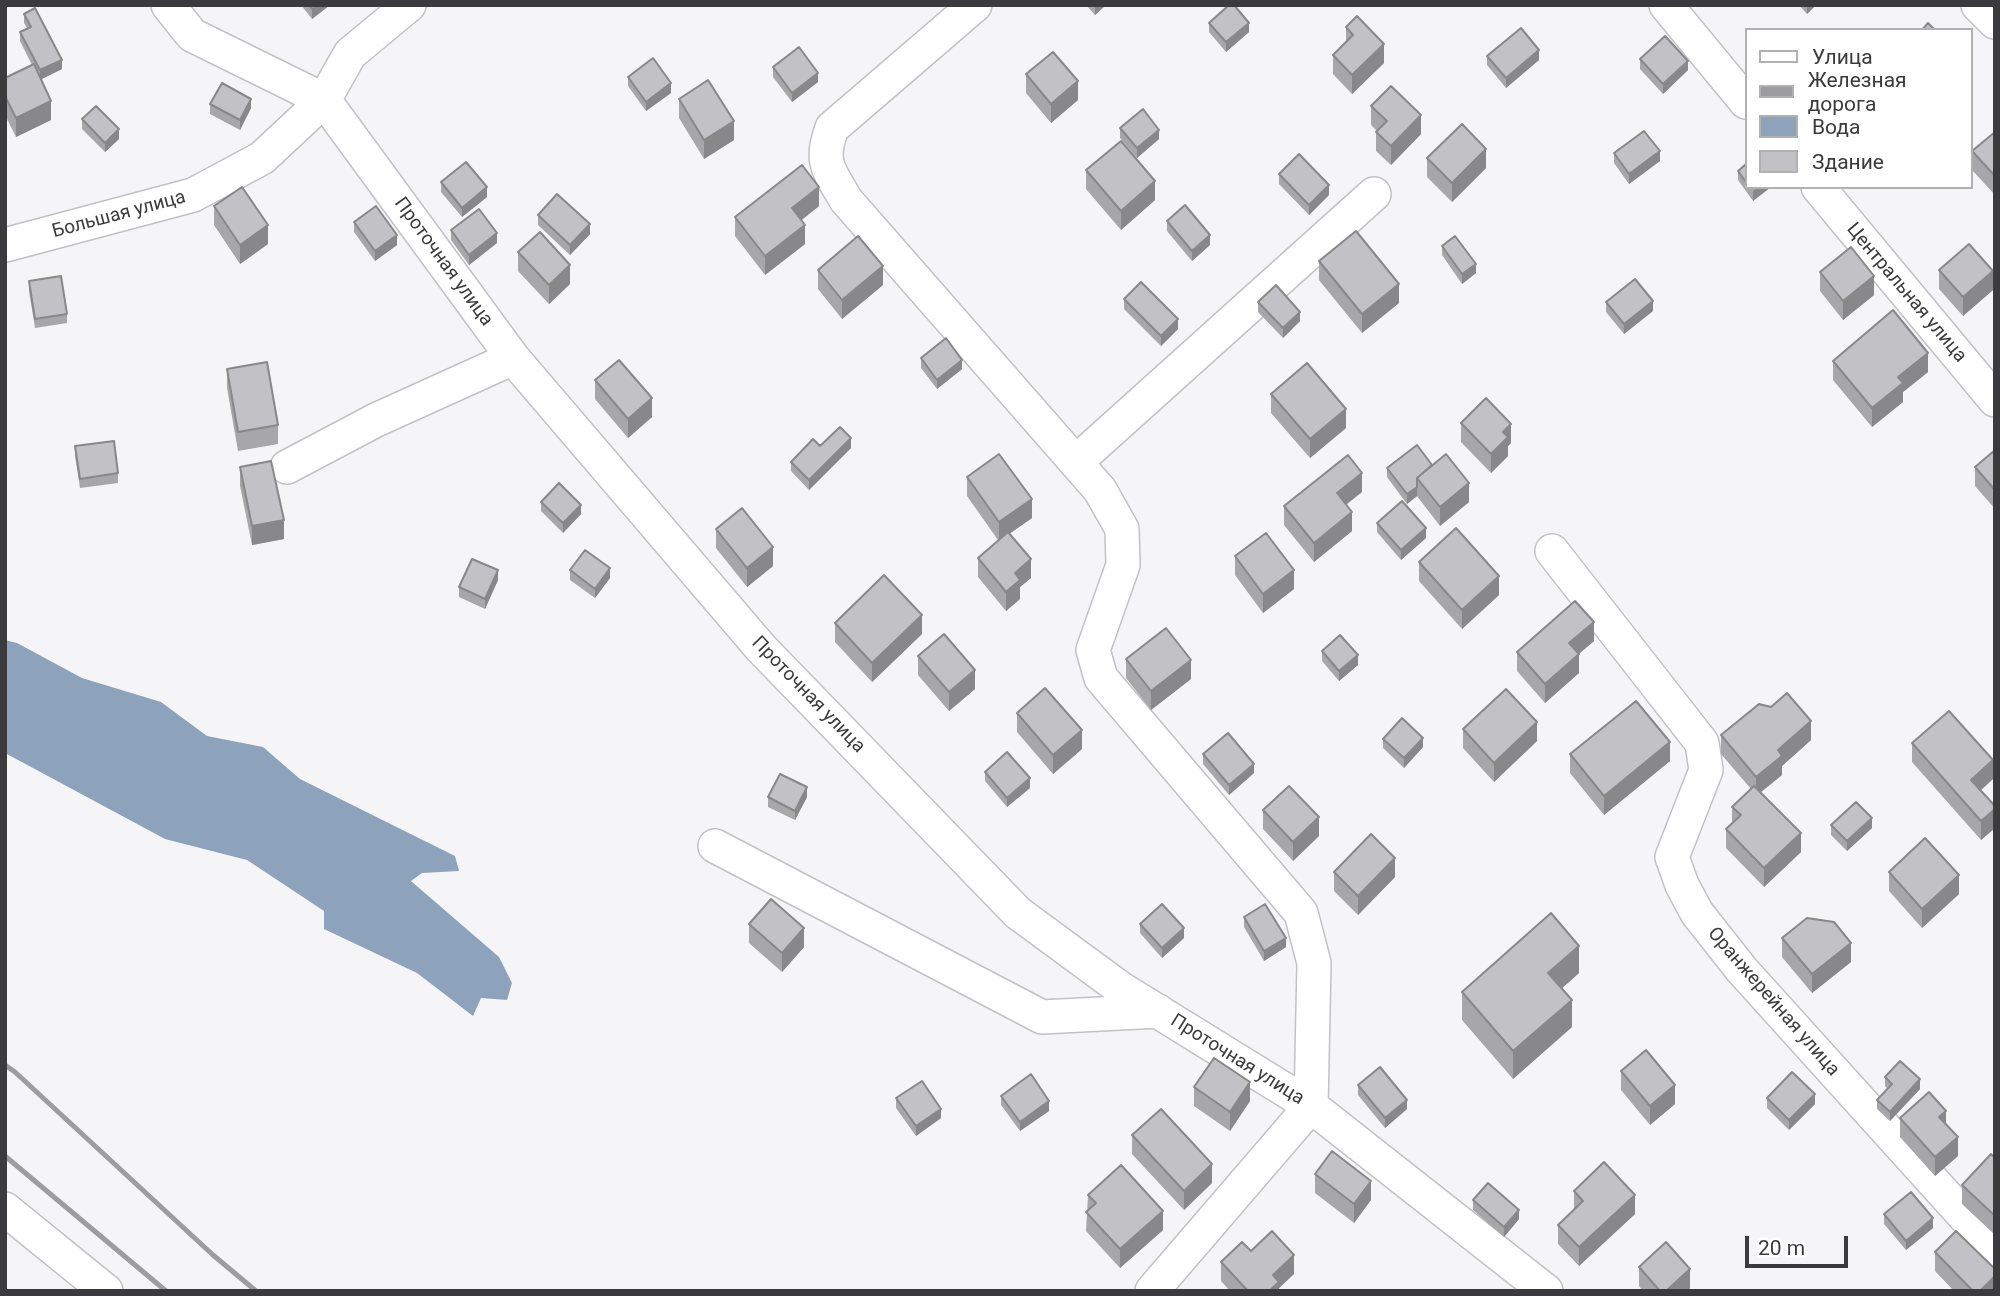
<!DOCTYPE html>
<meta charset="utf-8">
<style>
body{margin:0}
#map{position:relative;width:2000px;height:1296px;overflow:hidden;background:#f5f5f8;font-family:Roboto,sans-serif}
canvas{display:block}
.frame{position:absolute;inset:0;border:7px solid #3b3b3d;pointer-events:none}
.legend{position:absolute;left:1745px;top:28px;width:228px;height:161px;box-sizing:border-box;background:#fff;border:2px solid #b1b1b1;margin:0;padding:9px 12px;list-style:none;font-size:21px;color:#3b3b3d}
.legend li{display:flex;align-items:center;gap:14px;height:35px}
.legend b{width:35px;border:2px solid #b1b1b1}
.scale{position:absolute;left:1745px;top:1236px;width:103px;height:32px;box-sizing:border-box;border:4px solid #3b3b3d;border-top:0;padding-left:9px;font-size:21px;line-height:24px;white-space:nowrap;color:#3b3b3d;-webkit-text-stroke:5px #fff;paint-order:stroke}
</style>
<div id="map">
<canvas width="2000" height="1296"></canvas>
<div class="frame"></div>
<ul class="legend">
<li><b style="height:9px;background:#fff"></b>Улица</li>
<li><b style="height:9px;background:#9d9da0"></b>Железная дорога</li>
<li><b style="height:19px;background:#8ca3bb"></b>Вода</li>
<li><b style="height:19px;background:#c2c2c6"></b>Здание</li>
</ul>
<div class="scale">20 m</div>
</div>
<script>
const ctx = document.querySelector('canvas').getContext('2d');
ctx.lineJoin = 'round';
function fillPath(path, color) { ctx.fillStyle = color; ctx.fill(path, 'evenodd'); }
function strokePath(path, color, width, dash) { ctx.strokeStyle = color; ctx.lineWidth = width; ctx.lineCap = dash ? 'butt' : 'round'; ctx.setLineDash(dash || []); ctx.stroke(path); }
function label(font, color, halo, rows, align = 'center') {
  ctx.font = font + ' Roboto,sans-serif'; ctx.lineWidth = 6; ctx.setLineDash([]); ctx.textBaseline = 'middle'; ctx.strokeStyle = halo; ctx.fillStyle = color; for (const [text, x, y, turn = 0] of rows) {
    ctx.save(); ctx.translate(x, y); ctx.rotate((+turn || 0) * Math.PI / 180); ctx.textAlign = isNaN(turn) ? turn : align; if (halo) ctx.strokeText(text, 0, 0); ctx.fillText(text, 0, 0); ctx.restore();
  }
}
const water = new Path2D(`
 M5,640L17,643L82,678L161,702L207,736L263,747L300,779L455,856L459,871L422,873L411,881L499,957L512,983L507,1000L481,998L473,1016L417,973L324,929V911L247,860L165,839L5,753Z`);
const minor = new Path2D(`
 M168,5L192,35L324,100L513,358L761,648L1018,913L1120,988L1311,1106L1546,1291
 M975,5L832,128C819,163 829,170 846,200L1100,490L1122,529L1123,565L1093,650L1101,678L1301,913L1314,963L1311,1106L1152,1291
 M1666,5L1746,102
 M1978,5L1995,22
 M1818,187L1995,400
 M5,245L193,195L262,158L324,100L350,54L409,5
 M1076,462L1374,194
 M287,467L376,420L513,358
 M1552,551L1702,743L1706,770L1672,857L1682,885L1697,913L1742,970L1995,1250
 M715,846L1042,1017L1158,1011
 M5,1209L106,1291`);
const rail = new Path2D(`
 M5,1065L15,1072L213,1255L256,1291
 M5,1156L166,1291`);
const wall = new Path2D(`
 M301,5H330L312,19Z
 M1086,5H1106L1095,15Z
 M1799,5H1816L1807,14Z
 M24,14L62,69L41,79L51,120L16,137L5,115V78L32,65L20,41V32L27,28L24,23Z
 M1209,23L1249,32L1226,52L1209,32Z
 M1346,27L1384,63L1352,94L1333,74V55L1346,42Z
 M1487,56L1539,60L1506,88L1487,65Z
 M1640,59L1688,70L1663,94L1640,69Z
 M773,67L818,82L792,102L773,77Z
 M1026,74L1078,100L1051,123L1026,93Z
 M628,77L671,93L646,111L628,86Z
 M679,99L734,140L704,159L679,118Z
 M210,104L251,108L240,130L210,114Z
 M1371,106L1421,134L1391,165L1376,151V132L1377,131L1371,125Z
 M82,119L119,139L105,152L82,129Z
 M1120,128L1159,139L1137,158L1120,138Z
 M1995,132V195L1972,170V151Z
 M1614,153L1660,161L1629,184L1614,163Z
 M1427,158L1486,168L1452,202L1427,177Z
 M1746,164V187H1771L1753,201L1738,180V171Z
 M1086,170L1155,200L1121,230L1086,189Z
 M1279,174L1329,195L1309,215L1279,184Z
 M441,182L487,197L462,217L441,192Z
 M214,206L268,244L240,264L214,225Z
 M819,206L802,220L805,244L765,275L735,236V217Z
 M538,215L590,234L570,255L538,225Z
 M1167,221L1210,245L1192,261L1167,231Z
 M354,222L397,245L375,261L354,232Z
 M451,230L497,243L469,265L451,240Z
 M1442,246L1476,273L1462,284L1442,255Z
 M518,252L570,284L549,304L518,271Z
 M1319,261L1399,303L1362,333L1319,280Z
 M818,270L883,285L842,319L818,289Z
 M1939,270L1993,290L1963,316L1939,289Z
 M1820,272L1874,295L1843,320L1820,291Z
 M29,281L67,314V323L35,328L29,291Z
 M1124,299L1178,329L1161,346L1124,309Z
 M1258,302L1300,321L1283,338L1258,312Z
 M1606,302L1653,311L1624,334L1606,312Z
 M921,358L962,369L937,389L921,368Z
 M1833,361L1928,372L1903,392V402L1872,427L1833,380Z
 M227,369L278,425V444L238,451L227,388Z
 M595,380L652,417L628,438L595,399Z
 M1271,394L1346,428L1310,458L1271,413Z
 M1461,423L1511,443L1508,446V456L1491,473L1461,442Z
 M75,446L118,473V483L80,488L75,456Z
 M820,446L851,448L809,490L791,471V462Z
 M1995,450V509L1975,486V467Z
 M1432,465L1469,502L1440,526L1417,496L1407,504L1387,477V468Z
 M240,467L284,539L252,545L240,486Z
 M967,477L1032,518L1009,534L1031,578L1020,587V599L1006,611L978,577V558L998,540L967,496Z
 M1362,492L1346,504L1352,531L1314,562L1284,525V506Z
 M541,502L581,514L563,533L541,511Z
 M1377,523L1426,538L1401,560L1377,532Z
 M716,529L773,566L747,587L716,548Z
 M1235,556L1294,589L1263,613L1235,575Z
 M1419,562L1499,595L1462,629L1419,581Z
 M570,570L610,578L595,598L570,580Z
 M498,580L485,609L459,597V587Z
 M835,623L922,634L872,682L835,642Z
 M1594,641L1579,654V673L1545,703L1517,671V652Z
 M1322,651L1358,665L1339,681L1322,661Z
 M918,656L975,689L949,711L918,675Z
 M1126,659L1191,679L1151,710L1126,678Z
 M1017,713L1082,749L1053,774L1017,732Z
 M1463,729L1537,741L1494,782L1463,748Z
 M1721,735L1811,740L1782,766V775L1761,792L1801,852L1764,887L1726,848V829L1732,823V807L1751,789L1721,754Z
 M1383,739L1423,747L1404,768L1383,748Z
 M1912,743L1993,779L1981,790L1995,806V828L1981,840L1912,762Z
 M1203,754L1254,773L1229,795L1203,764Z
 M1570,754L1670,761L1604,815L1570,773Z
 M985,772L1030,788L1007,807L985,781Z
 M768,797H807L795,820L768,807Z
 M1263,810L1319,836L1293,861L1263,829Z
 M1831,825L1872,828L1847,851L1831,835Z
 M1334,872L1395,877L1358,915L1334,891Z
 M1889,872L1959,894L1922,928L1889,891Z
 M1244,917L1286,947L1264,961L1244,927Z
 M749,924L804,947L782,972L749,943Z
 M1140,924L1184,938L1162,958L1140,933Z
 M1782,938L1851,962L1812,993L1782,957Z
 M1579,973L1562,988L1572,1027L1513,1079L1462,1020V992Z
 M1621,1071L1675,1104L1650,1125L1621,1090Z
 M1885,1077L1920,1089L1890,1121L1877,1109V1100L1888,1089L1885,1086Z
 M1358,1085L1407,1109L1385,1128L1358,1095Z
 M1194,1087L1250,1101L1230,1131L1194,1106Z
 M1001,1096L1049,1111L1020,1131L1001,1105Z
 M896,1098L941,1118L916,1136L896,1108Z
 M1767,1098L1815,1104L1789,1130L1767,1108Z
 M1900,1118L1946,1125L1958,1156L1935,1176L1900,1137Z
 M1132,1135L1212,1183L1184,1210L1132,1154Z
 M1995,1158V1235L1962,1204V1185Z
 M1315,1174L1371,1200L1354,1223L1315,1193Z
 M1574,1191L1635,1214L1579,1266L1558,1244V1225L1574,1209Z
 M1088,1195L1163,1230L1120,1268L1086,1231Z
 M1473,1200L1519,1219L1504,1237L1473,1210Z
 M1884,1214L1933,1228L1906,1250L1884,1224Z
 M1251,1251L1294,1274L1279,1288V1291H1230L1221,1281V1262Z
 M1935,1252L1995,1291H1954L1935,1271Z
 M1639,1267L1690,1288L1687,1291H1643L1639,1286Z`);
const shadedWall = new Path2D(`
 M317,5H330L312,19V9Z
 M1095,5H1106L1095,15Z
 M1807,5H1816L1807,14Z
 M1249,23V32L1226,52V42Z
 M1384,44V63L1352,94V75Z
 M1539,50V60L1506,88V78Z
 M62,60V69L40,80V70Z
 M1688,61V70L1663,94V84Z
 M818,73V82L792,102V93Z
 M1078,81V100L1051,123V104Z
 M671,83V93L646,111V102Z
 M251,99V108L240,130V120Z
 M51,101V120L16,137V118Z
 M1421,115V134L1391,165V146Z
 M734,121V140L704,159V140Z
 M119,129V139L105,152V143Z
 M1159,130V139L1137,158V148Z
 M1486,149V168L1452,202V183Z
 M1660,151V161L1629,184V174Z
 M1155,181V200L1121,230V211Z
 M1329,185V195L1309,215V205Z
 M487,187V197L462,217V208Z
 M819,187V206L792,227V208Z
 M1758,187H1771L1753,201V191Z
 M590,224V234L570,255V245Z
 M268,225V244L240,264V245Z
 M805,225V244L765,275V256Z
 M497,233V243L469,265V255Z
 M397,235V245L375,261V251Z
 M1210,235V245L1192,261V251Z
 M1476,264V273L1462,284V274Z
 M570,265V284L549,304V285Z
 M883,266V285L842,319V300Z
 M1993,271V290L1963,316V297Z
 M1874,276V295L1843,320V301Z
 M1399,284V303L1362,333V314Z
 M1653,301V311L1624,334V324Z
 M1300,312V321L1283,338V328Z
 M1178,319V329L1161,346V336Z
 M1928,353V372L1903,392V402L1872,427V408L1898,377Z
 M962,360V369L937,389V380Z
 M652,398V417L628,438V419Z
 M1346,409V428L1310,458V439Z
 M1511,424V443L1508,446V456L1491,473V454L1503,432Z
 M851,438V448L809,490V480Z
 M1362,473V492L1337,512V493Z
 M1469,483V502L1440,526V507Z
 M1417,487V496L1407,504V494Z
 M1032,499V518L999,541V522Z
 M581,505V514L563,533V523Z
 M1352,512V531L1314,562V543Z
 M284,520V539L252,545V526Z
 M1426,528V538L1401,560V550Z
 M773,547V566L747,587V568Z
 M1031,559V578L1020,587V599L1006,611V592L1015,573Z
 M610,568V578L595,598V589Z
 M498,570V580L485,609V599Z
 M1294,570V589L1263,613V594Z
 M1499,576V595L1462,629V610Z
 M922,615V634L872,682V663Z
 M1594,622V641L1569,662V643Z
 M1579,654V673L1545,703V684Z
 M1358,655V665L1339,681V671Z
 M1191,660V679L1151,710V691Z
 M975,670V689L949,711V692Z
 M1811,721V740L1782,766V775L1756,796V777L1778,750Z
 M1537,722V741L1494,782V763Z
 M1082,730V749L1053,774V755Z
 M1423,738V747L1404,768V758Z
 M1670,742V761L1604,815V796Z
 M1993,760V779L1971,799V780Z
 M1254,764V773L1229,795V785Z
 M1030,778V788L1007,807V798Z
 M807,787V797L795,820V811Z
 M1995,809V828L1981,840V821Z
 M1319,817V836L1293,861V842Z
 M1872,818V828L1847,851V841Z
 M1801,833V852L1764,887V868Z
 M1395,858V877L1358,915V896Z
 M1959,875V894L1922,928V909Z
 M804,928V947L782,972V953Z
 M1184,928V938L1162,958V948Z
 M1286,938V947L1264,961V951Z
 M1851,943V962L1812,993V974Z
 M1579,946V973L1548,1001V973Z
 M1572,1000V1027L1513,1079V1051Z
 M1920,1079V1089L1890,1121V1112Z
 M1250,1082V1101L1230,1131V1112Z
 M1675,1085V1104L1650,1125V1106Z
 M1815,1094V1104L1789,1130V1120Z
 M1407,1100V1109L1385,1128V1118Z
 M1049,1101V1111L1020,1131V1122Z
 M941,1109V1118L916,1136V1126Z
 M1946,1111V1130L1939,1117Z
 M1958,1137V1156L1935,1176V1157Z
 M1212,1164V1183L1184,1210V1191Z
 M1371,1181V1200L1354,1223V1204Z
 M1635,1195V1214L1579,1266V1247Z
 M1519,1210V1219L1504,1237V1227Z
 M1163,1211V1230L1120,1268V1249Z
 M1933,1218V1228L1906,1250V1241Z
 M1294,1255V1274L1279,1288V1291H1269L1273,1275Z
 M1690,1269V1288L1687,1291H1666Z
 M1995,1276V1291H1980Z`);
const building = new Path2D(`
 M309,5H317L312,9Z
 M1229,5H1234L1249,23L1226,42L1209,23Z
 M35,8L62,60L40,70L20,32L31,27L24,14Z
 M1357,16L1384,44L1352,75L1333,55L1353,35L1346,27Z
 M1928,23L1935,30H1922Z
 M1521,28L1539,50L1506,78L1487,56Z
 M1665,36L1688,61L1663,84L1640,59Z
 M799,47L818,73L792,93L773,67Z
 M1053,52L1078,81L1051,104L1026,74Z
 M653,58L671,83L646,102L628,77Z
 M34,64L51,101L16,118L5,96V78Z
 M708,80L734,121L704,140L679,99Z
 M222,83L251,99L240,120L210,104Z
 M1391,86L1421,115L1391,146L1376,132L1387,121L1371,106Z
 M96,106L119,129L105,143L82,119Z
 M1143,109L1159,130L1137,148L1120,128Z
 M1462,124L1486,149L1452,183L1427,158Z
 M1644,131L1660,151L1629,174L1614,153Z
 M1995,132V176L1972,151Z
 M1121,141L1155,181L1121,211L1086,170Z
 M1299,154L1329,185L1309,205L1279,174Z
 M466,162L487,187L462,208L441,182Z
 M1746,164V182L1738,171Z
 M802,165L819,187L792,208L805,225L765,256L735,217Z
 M242,187L268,225L240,245L214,206Z
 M557,194L590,224L570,245L538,215Z
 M1185,205L1210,235L1192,251L1167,221Z
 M376,206L397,235L375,251L354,222Z
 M479,209L497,233L469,255L451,230Z
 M1356,231L1399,284L1362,314L1319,261Z
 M540,232L570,265L549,285L518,252Z
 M858,236L883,266L842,300L818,270Z
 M1455,236L1476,264L1462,274L1442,246Z
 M1969,244L1993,271L1963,297L1939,270Z
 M1851,247L1874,276L1843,301L1820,272Z
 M61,276L67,314L35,319L29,281Z
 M1635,279L1653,301L1624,324L1606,302Z
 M1141,282L1178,319L1161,336L1124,299Z
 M1276,285L1300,312L1283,328L1258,302Z
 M1893,310L1928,353L1898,377L1903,383L1872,408L1833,361Z
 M946,338L962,360L937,380L921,358Z
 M619,360L652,398L628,419L595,380Z
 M267,362L278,425L238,432L227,369Z
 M1307,363L1346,409L1310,439L1271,394Z
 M1486,398L1511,424L1503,432L1508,437L1491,454L1461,423Z
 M840,427L851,438L809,480L791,462L813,439L820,446Z
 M114,441L118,473L80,479L75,446Z
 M1417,445L1432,465L1417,478V487L1407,494L1387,468Z
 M1995,450V490L1975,467Z
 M999,454L1032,499L999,522L967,477Z
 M1446,454L1469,483L1440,507L1417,478Z
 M1348,455L1362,473L1337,493L1352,512L1314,543L1284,506Z
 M271,461L284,520L252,526L240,467Z
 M559,483L581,505L563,523L541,502Z
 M1402,501L1426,528L1401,550L1377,523Z
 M742,508L773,547L747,568L716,529Z
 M1456,528L1499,576L1462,610L1419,562Z
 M1008,532L1031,559L1015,573L1020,580L1006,592L978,558Z
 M1266,533L1294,570L1263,594L1235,556Z
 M585,550L610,568L595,589L570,570Z
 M472,559L498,570L485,599L459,587Z
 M884,575L922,615L872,663L835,623Z
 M1575,601L1594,622L1569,643L1579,654L1545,684L1517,652Z
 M1166,628L1191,660L1151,691L1126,659Z
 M944,634L975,670L949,692L918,656Z
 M1340,635L1358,655L1339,671L1322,651Z
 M1045,688L1082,730L1053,755L1017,713Z
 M1506,689L1537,722L1494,763L1463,729Z
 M1787,693L1811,721L1778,750L1782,756L1756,777L1721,735L1759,704L1771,707Z
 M1636,701L1670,742L1604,796L1570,754Z
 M1949,711L1993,760L1971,780L1995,806V809L1981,821L1912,743Z
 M1402,718L1423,738L1404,758L1383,739Z
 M1228,733L1254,764L1229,785L1203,754Z
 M1007,752L1030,778L1007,798L985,772Z
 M780,774L807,787L795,811L768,797Z
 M1289,786L1319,817L1293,842L1263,810Z
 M1754,786L1801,833L1764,868L1726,829L1741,815L1732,807Z
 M1856,802L1872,818L1847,841L1831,825Z
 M1371,834L1395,858L1358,896L1334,872Z
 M1925,838L1959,875L1922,909L1889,872Z
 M771,899L804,928L782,953L749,924Z
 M1162,904L1184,928L1162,948L1140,924Z
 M1265,904L1286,938L1264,951L1244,917Z
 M1551,913L1579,946L1548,973L1572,1000L1513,1051L1462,992Z
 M1807,918L1834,922L1851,943L1812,974L1782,938Z
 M1646,1050L1675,1085L1650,1106L1621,1071Z
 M1214,1058L1250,1082L1230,1112L1194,1087Z
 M1900,1061L1920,1079L1890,1112L1877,1100L1892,1084L1885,1077Z
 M1380,1067L1407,1100L1385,1118L1358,1085Z
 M1792,1072L1815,1094L1789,1120L1767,1098Z
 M1031,1074L1049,1101L1020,1122L1001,1096Z
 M922,1081L941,1109L916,1126L896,1098Z
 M1929,1092L1946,1111L1939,1117L1958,1137L1935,1157L1900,1118Z
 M1161,1109L1212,1164L1184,1191L1132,1135Z
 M1332,1151L1371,1181L1354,1204L1315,1174Z
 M1991,1154L1995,1158V1216L1962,1185Z
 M1604,1162L1635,1195L1579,1247L1558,1225L1583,1201L1574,1191Z
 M1121,1165L1163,1211L1120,1249L1086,1212L1096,1203L1088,1195Z
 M1488,1183L1519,1210L1504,1227L1473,1200Z
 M1911,1192L1933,1218L1906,1241L1884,1214Z
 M1272,1231L1294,1255L1273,1275L1279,1282L1269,1291H1248L1221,1262L1242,1242L1251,1251Z
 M1956,1231L1995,1269V1276L1980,1291H1973L1935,1252Z
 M1666,1242L1690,1269L1666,1291H1660L1639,1267Z`);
const streetNames = [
 ["Большая улица",119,215,-15],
 ["Проточная улица",443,262,54],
 ["Центральная улица",1906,293,50],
 ["Проточная улица",808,695,46],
 ["Оранжерейная улица",1773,1002,49],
 ["Проточная улица",1237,1060,32]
];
fillPath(water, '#8ca3bb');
strokePath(minor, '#c2c1c5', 36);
strokePath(minor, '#fff', 33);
strokePath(rail, '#9d9da0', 5);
fillPath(wall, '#a7a7aa');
fillPath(shadedWall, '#88888b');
fillPath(building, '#c2c2c6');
strokePath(building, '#88888b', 2);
label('19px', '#3b3b3d', '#fff', streetNames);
</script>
